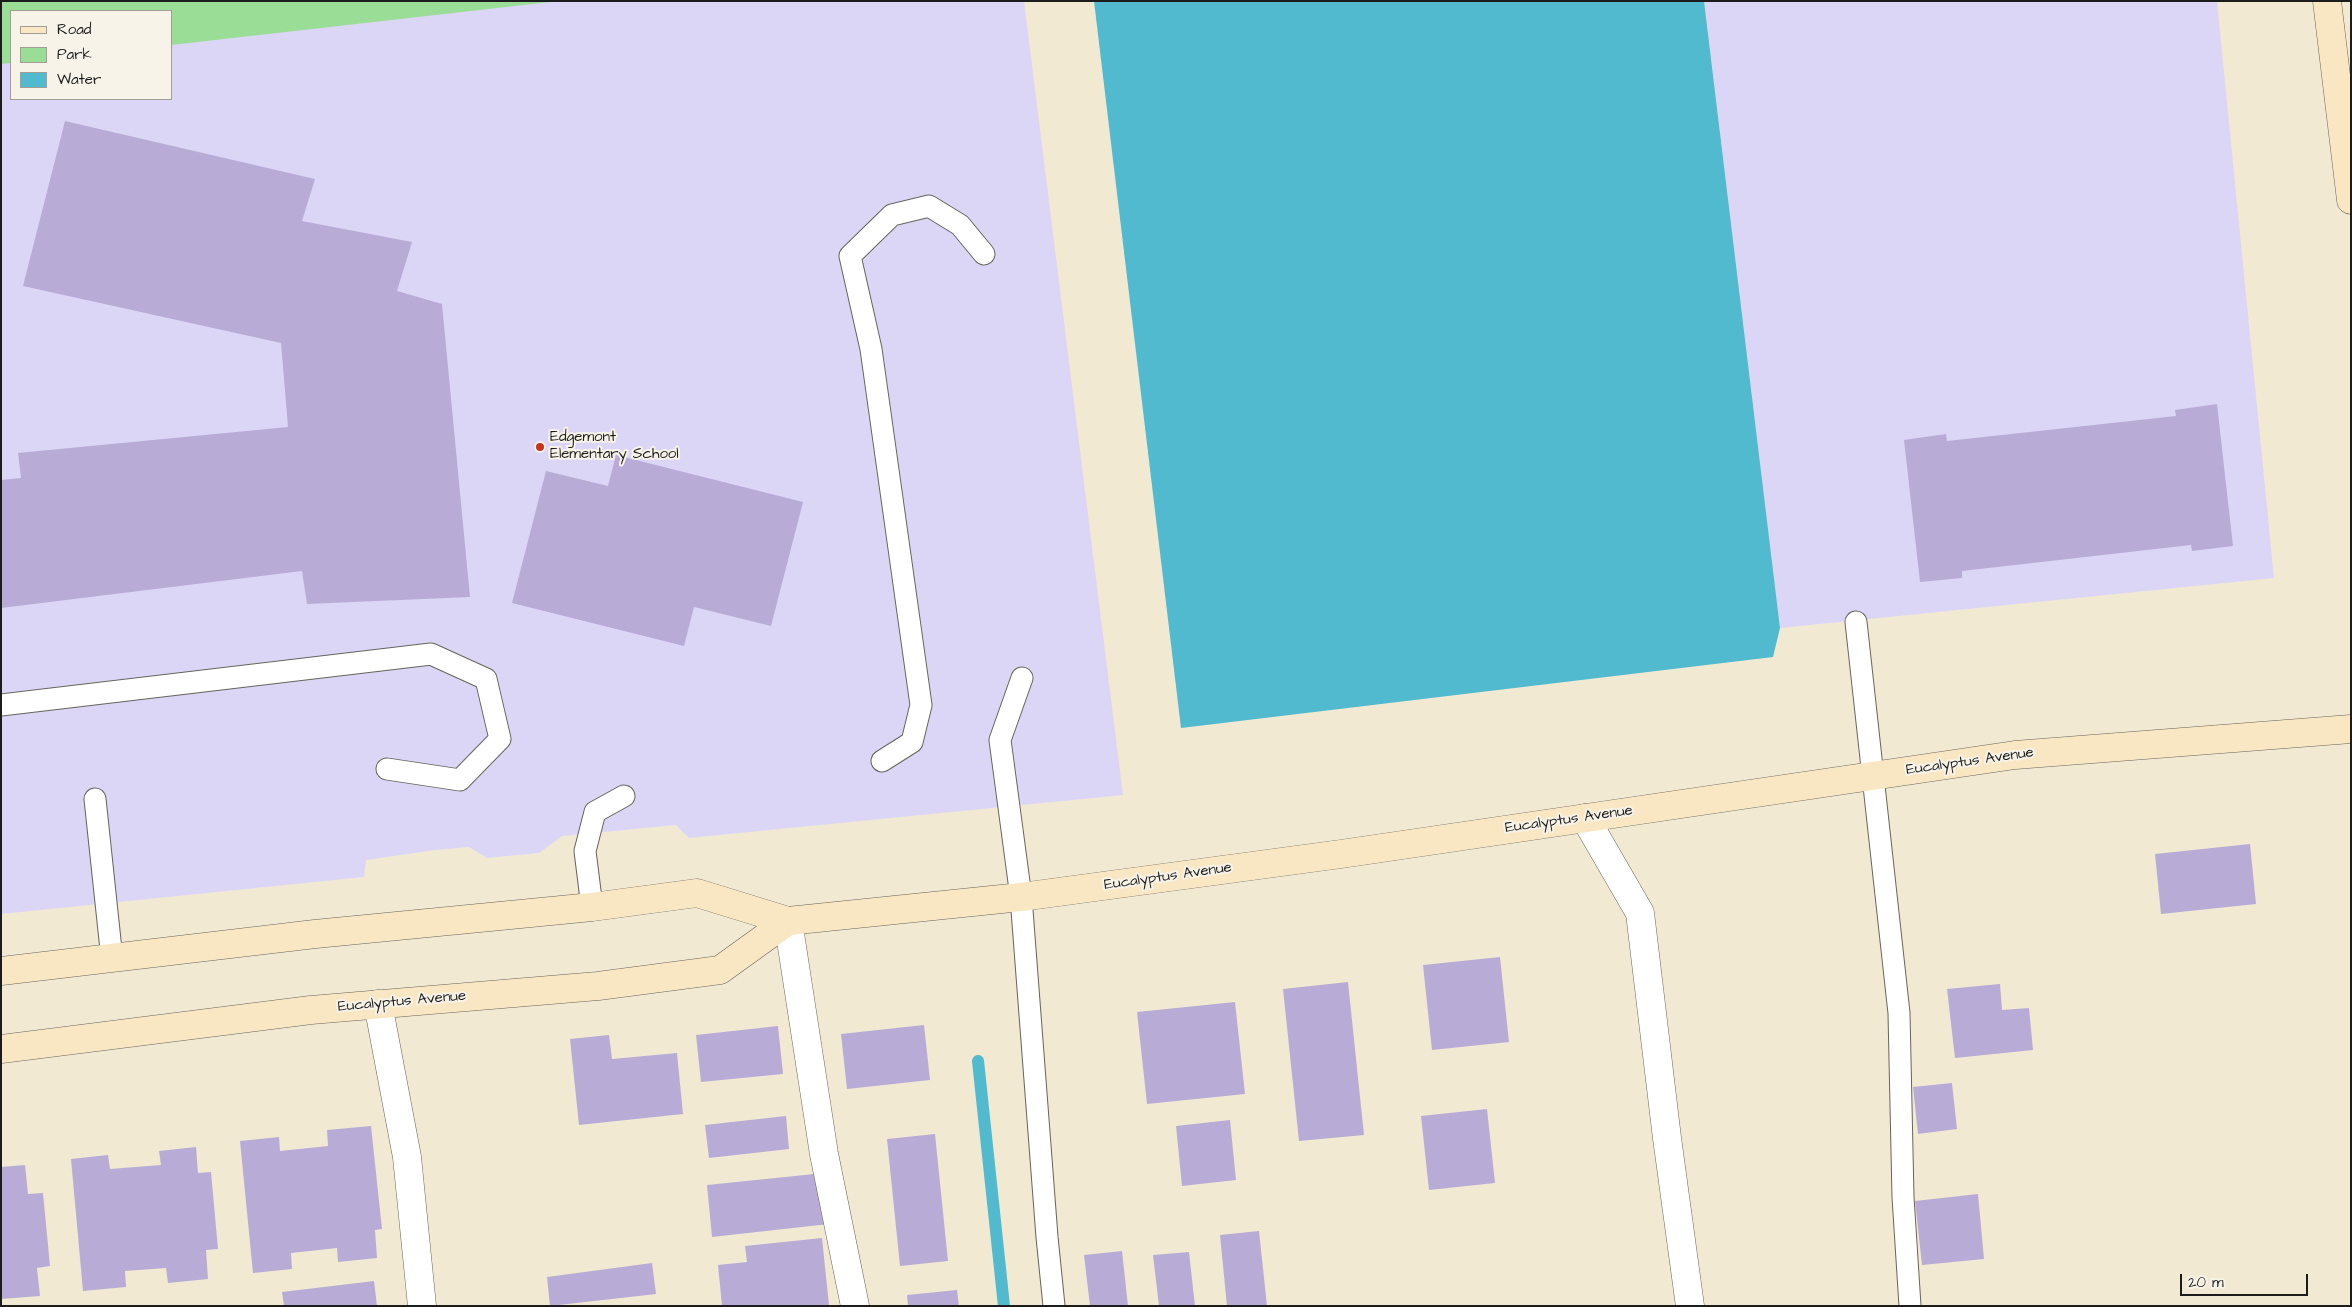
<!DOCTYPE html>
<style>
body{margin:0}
#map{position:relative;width:2352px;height:1307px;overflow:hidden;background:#f2e9d3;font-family:"Architects Daughter",sans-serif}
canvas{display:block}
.frame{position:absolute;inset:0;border:2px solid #1c1c1c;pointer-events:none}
.legend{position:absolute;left:10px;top:10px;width:162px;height:90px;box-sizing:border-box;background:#f7f3e8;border:1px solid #9f9d96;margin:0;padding:6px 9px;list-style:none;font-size:15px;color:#1c1c1c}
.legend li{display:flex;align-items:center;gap:10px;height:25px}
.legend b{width:25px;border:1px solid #9f9d96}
.scale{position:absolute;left:2180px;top:1274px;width:128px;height:22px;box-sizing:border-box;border:2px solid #1c1c1c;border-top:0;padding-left:6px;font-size:15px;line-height:18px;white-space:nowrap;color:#1c1c1c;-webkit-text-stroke:4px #f7f3e8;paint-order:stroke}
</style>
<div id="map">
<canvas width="2352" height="1307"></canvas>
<div class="frame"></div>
<ul class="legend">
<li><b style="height:6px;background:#f9e7c3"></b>Road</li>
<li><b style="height:14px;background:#99dd96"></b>Park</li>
<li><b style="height:14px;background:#51bace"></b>Water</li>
</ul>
<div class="scale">20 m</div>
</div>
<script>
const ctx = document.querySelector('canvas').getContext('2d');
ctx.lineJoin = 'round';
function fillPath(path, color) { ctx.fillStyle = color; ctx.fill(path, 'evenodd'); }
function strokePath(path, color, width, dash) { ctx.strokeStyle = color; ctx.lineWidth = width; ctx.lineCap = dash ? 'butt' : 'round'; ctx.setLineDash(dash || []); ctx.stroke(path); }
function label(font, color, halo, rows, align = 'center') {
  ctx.font = font + ' "Architects Daughter",sans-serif'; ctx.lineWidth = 4; ctx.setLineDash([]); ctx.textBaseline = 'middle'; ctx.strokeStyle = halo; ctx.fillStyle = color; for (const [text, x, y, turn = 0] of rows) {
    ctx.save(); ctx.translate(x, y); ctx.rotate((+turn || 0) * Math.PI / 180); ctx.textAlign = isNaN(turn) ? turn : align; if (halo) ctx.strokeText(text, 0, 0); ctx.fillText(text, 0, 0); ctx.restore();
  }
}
const built = new Path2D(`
 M1,1H1024L1123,795L689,838L676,825L562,836L539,853L487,858L469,847L435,850L366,860L364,877L1,914ZM11,11H171V99H11Z
 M1704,1H2217L2274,578L1780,628Z`);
const green = new Path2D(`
 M1,1H559L171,45V11H11V63L1,64Z`);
const water = new Path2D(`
 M1094,1H1704L1780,628L1773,657L1181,728Z`);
const stream = new Path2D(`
 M978,1061L1004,1306`);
const building = new Path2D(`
 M65,121L315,179L302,221L412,242L397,291L442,304L470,597L307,604L302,571L1,608V480L21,478L18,453L288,427L281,343L23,286Z
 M2217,404L2233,546L2192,551L2191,545L1962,571V578L1920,582L1904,440L1946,434L1947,441L2176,416L2175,410Z
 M616,455L803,502L771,626L694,607L684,646L512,603L546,471L608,486Z
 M2250,844L2256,904L2161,914L2155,854Z
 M1500,957L1509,1042L1432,1050L1423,965Z
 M1348,982L1364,1135L1299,1141L1283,989Z
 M2000,984L2002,1010L2029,1008L2033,1050L1955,1058L1947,989Z
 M1235,1002L1245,1094L1147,1104L1137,1012Z
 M924,1025L930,1080L847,1089L841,1034Z
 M778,1026L783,1074L701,1082L696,1035Z
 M609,1035L612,1059L677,1053L683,1114L579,1125L570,1039Z
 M1952,1083L1957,1129L1918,1134L1913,1087Z
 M1487,1109L1495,1183L1429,1190L1421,1116Z
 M786,1116L789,1149L709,1158L705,1125Z
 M1230,1120L1236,1180L1182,1186L1176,1126Z
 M371,1126L382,1229L375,1230L377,1258L338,1262L337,1248L291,1253L292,1269L253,1273L240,1141L279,1137L280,1151L328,1146L327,1130Z
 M935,1134L948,1261L900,1266L887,1139Z
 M196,1147L198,1173L211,1172L218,1249L206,1250L208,1279L168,1283L166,1268L125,1271L126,1287L83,1291L71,1159L108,1155L110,1169L161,1165L159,1151Z
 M25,1165L28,1194L43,1193L50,1266L37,1268L40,1296L1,1299V1167Z
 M824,1173L829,1224L712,1237L707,1185Z
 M1978,1194L1984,1259L1922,1265L1915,1201Z
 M1259,1231L1267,1306H1227L1220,1235Z
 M822,1238L829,1305L722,1306L718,1265L747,1262L745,1246Z
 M1122,1251L1128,1306H1090L1084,1255Z
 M1189,1252L1195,1306H1159L1153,1255Z
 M652,1263L656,1294L550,1306L547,1277Z
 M374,1281L377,1306H284L282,1292Z
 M957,1290L959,1306H908L907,1295Z`);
const lane = new Path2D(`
 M1856,622L1899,1013L1903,1197L1910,1306
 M1022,678L1000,740L1021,897L1047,1237L1054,1306
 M1,705L431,654L486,679L500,739L460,780L387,769
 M882,761L912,742L921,705L871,349L850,256L892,215L929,206L960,225L984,254
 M95,799L112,959
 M592,907L585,851L595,812L624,796`);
const street = new Path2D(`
 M1585,818L1640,913L1667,1138L1690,1306
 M788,921L824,1154L855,1306
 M378,1004L407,1157L422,1306`);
const secondary = new Path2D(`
 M2327,1L2351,200
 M1,971L315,934L592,907L697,893L788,921L1021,897L1341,854L2015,755L2351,729
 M1,1049L311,1010L598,986L720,970L788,921`);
const markers = [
 [540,447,5,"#c8321e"]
];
const poiNames = [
 ["Edgemont",550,438],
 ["Elementary School",550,455]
];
const streetNames = [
 ["Eucalyptus Avenue",1970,762,-8],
 ["Eucalyptus Avenue",1569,820,-8],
 ["Eucalyptus Avenue",1168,877,-8],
 ["Eucalyptus Avenue",402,1002,-5]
];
fillPath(built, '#dcd6f6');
fillPath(green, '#99dd96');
fillPath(water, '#51bace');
strokePath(stream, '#51bace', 12);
fillPath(building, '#b8acd6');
strokePath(lane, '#67645c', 23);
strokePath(street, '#67645c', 29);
strokePath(secondary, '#67645c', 29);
strokePath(lane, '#fff', 21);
strokePath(street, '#fff', 28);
strokePath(secondary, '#f9e7c3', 28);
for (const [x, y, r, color] of markers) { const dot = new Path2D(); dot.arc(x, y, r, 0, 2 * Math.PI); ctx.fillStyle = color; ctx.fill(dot); strokePath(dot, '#f7f3e8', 2); }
label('15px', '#1c1c1c', '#f7f3e8', poiNames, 'left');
label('15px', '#1c1c1c', '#f7f3e8', streetNames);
</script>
